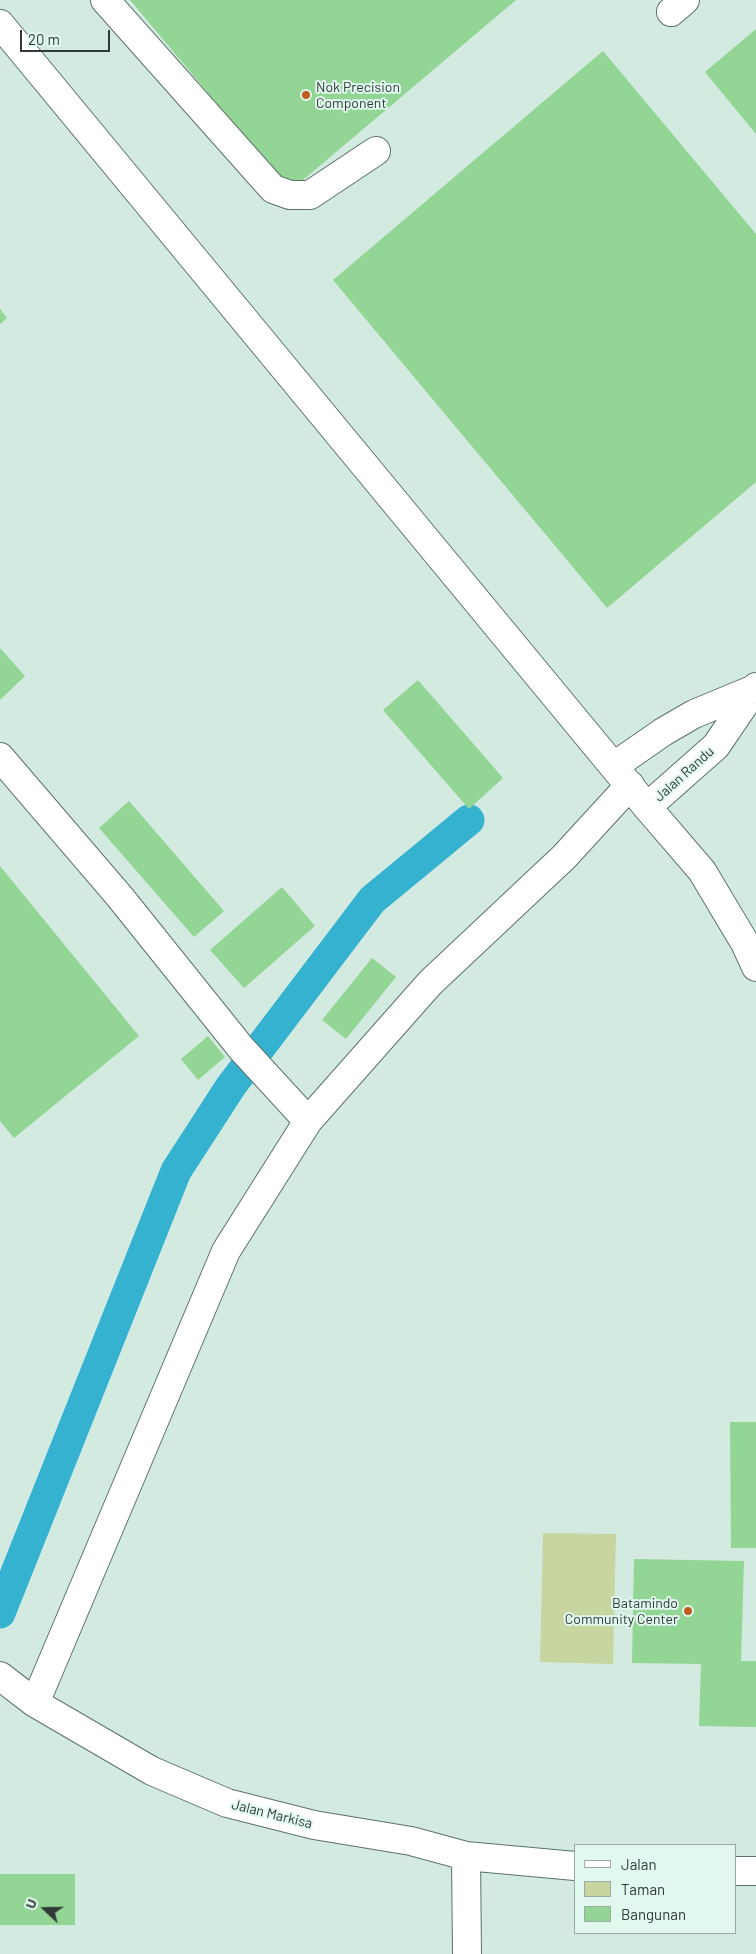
<!DOCTYPE html>
<style>
body{margin:0}
#map{position:relative;width:756px;height:1954px;overflow:hidden;background:#d3eae1;font-family:Barlow,sans-serif}
canvas{display:block}
.legend{position:absolute;left:574px;top:1844px;width:162px;height:90px;box-sizing:border-box;background:#e1f8ee;border:1px solid #9baca4;margin:0;padding:6px 9px;list-style:none;font-size:15px;color:#313a36}
.legend li{display:flex;align-items:center;gap:10px;height:25px}
.legend b{width:25px;border:1px solid #9baca4}
.north{position:absolute;left:20px;top:1884px;width:50px;height:50px;-webkit-text-stroke:4px #e1f8ee;paint-order:stroke;rotate:291deg;font-size:14px;font-weight:700;line-height:20px;text-align:center;color:#313a36}
.north::after{content:'';display:block;margin:auto;width:18px;height:22px;background:#313a36;clip-path:polygon(50% 0,100% 100%,50% 72%,0 100%)}
.scale{position:absolute;left:20px;top:30px;width:90px;height:22px;box-sizing:border-box;border:2px solid #313a36;border-top:0;padding-left:6px;font-size:15px;line-height:18px;white-space:nowrap;color:#313a36;-webkit-text-stroke:4px #e1f8ee;paint-order:stroke}
</style>
<div id="map">
<canvas width="756" height="1954"></canvas>
<ul class="legend">
<li><b style="height:6px;background:#fff"></b>Jalan</li>
<li><b style="height:14px;background:#c7d6a0"></b>Taman</li>
<li><b style="height:14px;background:#92d594"></b>Bangunan</li>
</ul>
<div class="north">U</div>
<div class="scale">20 m</div>
</div>
<script>
const ctx = document.querySelector('canvas').getContext('2d');
ctx.lineJoin = 'round';
function fillPath(path, color) { ctx.fillStyle = color; ctx.fill(path, 'evenodd'); }
function strokePath(path, color, width, dash) { ctx.strokeStyle = color; ctx.lineWidth = width; ctx.lineCap = dash ? 'butt' : 'round'; ctx.setLineDash(dash || []); ctx.stroke(path); }
function label(font, color, halo, rows, align = 'center') {
  ctx.font = font + ' Barlow,sans-serif'; ctx.lineWidth = 4; ctx.setLineDash([]); ctx.textBaseline = 'middle'; ctx.strokeStyle = halo; ctx.fillStyle = color; for (const [text, x, y, turn = 0] of rows) {
    ctx.save(); ctx.translate(x, y); ctx.rotate((+turn || 0) * Math.PI / 180); ctx.textAlign = isNaN(turn) ? turn : align; if (halo) ctx.strokeText(text, 0, 0); ctx.fillText(text, 0, 0); ctx.restore();
  }
}
const green = new Path2D(`
 M543,1533L616,1534L613,1664L540,1662Z`);
const canal = new Path2D(`
 M0,1613L176,1171L231,1086L372,900L469,820`);
const building = new Path2D(`
 M130,0H516L290,191Z
 M756,29V134L705,72Z
 M603,51L756,234V482L607,608L333,280Z
 M0,309L7,318L0,324Z
 M0,648L25,676L0,700Z
 M418,680L503,778L469,809L383,710Z
 M129,801L224,911L194,937L99,828Z
 M0,866L139,1036L14,1138L0,1121Z
 M282,887L315,926L244,988L210,950Z
 M372,958L396,977L346,1039L322,1020Z
 M208,1036L225,1057L198,1080L181,1059Z
 M730,1422H756V1548H731Z
 M634,1559L744,1561L741,1661H756V1727L699,1726L701,1664L632,1663Z
 M0,1874H75V1925H0Z`);
const minor = new Path2D(`
 M105,0L273,189L290,195H310L376,151
 M671,12L685,0
 M0,24L647,807L702,871L745,943L756,967
 M0,757L120,897L241,1048L308,1121
 M614,766L663,732L694,714L752,690
 M647,807L716,746L756,687
 M0,1676L35,1703L152,1771L227,1803L314,1825L411,1841L466,1856L575,1866
 M35,1703L226,1251L308,1121L430,983L564,857L630,785
 M466,1856L467,1954
 M735,1871H756`);
const markers = [
 [306,95,5,"#be5d1f"],
 [688,1611,5,"#be5d1f"]
];
const poiNames = [
 ["Nok Precision",316,87],
 ["Component",316,103],
 ["Batamindo",678,1603,"right"],
 ["Community Center",678,1619,"right"]
];
const streetNames = [
 ["Jalan Randu",684,774,-42],
 ["Jalan Markisa",272,1814,14]
];
fillPath(green, '#c7d6a0');
strokePath(canal, '#35b2d0', 31);
fillPath(building, '#92d594');
strokePath(minor, '#5d726a', 30);
strokePath(minor, '#fff', 28);
for (const [x, y, r, color] of markers) { const dot = new Path2D(); dot.arc(x, y, r, 0, 2 * Math.PI); ctx.fillStyle = color; ctx.fill(dot); strokePath(dot, '#e1f8ee', 2); }
label('14px', '#313a36', '#e1f8ee', poiNames, 'left');
label('14px', '#313a36', '#e1f8ee', streetNames);
</script>
